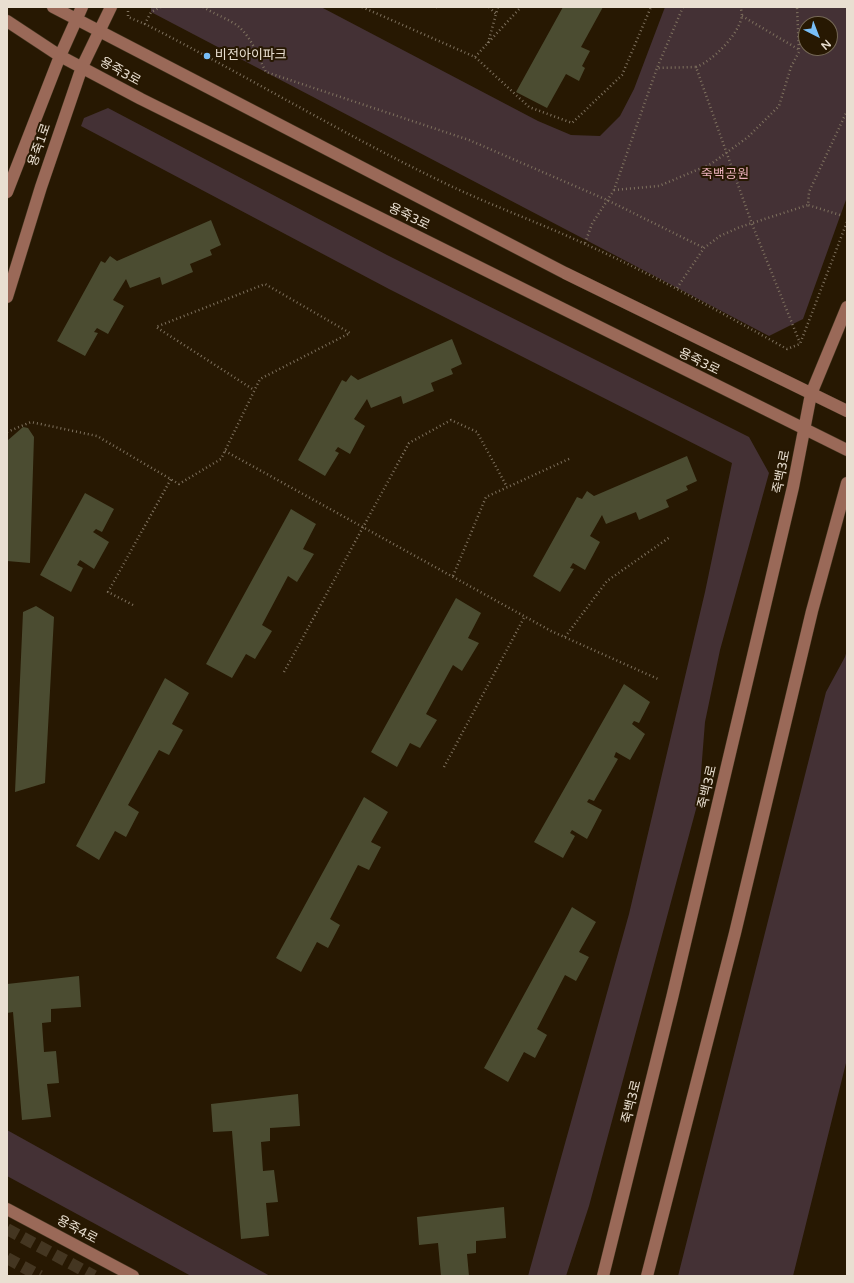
<!DOCTYPE html>
<meta charset="utf-8">
<style>
body{margin:0}
#map{position:relative;width:854px;height:1283px;overflow:hidden;background:#271802;font-family:"Varela Round",sans-serif}
canvas{display:block}
.frame{position:absolute;inset:0;border:8px solid #e9dfd1;pointer-events:none}
.north{position:absolute;left:798px;top:16px;width:40px;height:40px;box-sizing:border-box;background:#271802;border:1px solid #756855;border-radius:50%;rotate:138deg;font-size:11px;font-weight:700;line-height:16px;text-align:center;color:#e9dfd1}
.north::after{content:'';display:block;margin:auto;width:14px;height:18px;background:#79bff8;clip-path:polygon(50% 0,100% 100%,50% 72%,0 100%)}
</style>
<div id="map">
<canvas width="854" height="1283"></canvas>
<div class="frame"></div>
<div class="north">N</div>
</div>
<script>
const ctx = document.querySelector('canvas').getContext('2d');
ctx.lineJoin = 'round';
function fillPath(path, color) { ctx.fillStyle = color; ctx.fill(path, 'evenodd'); }
function strokePath(path, color, width, dash) { ctx.strokeStyle = color; ctx.lineWidth = width; ctx.lineCap = dash ? 'butt' : 'round'; ctx.setLineDash(dash || []); ctx.stroke(path); }
function label(font, color, halo, rows, align = 'center') {
  ctx.font = font + ' "Varela Round","Noto Sans KR",sans-serif'; ctx.lineWidth = 4; ctx.setLineDash([]); ctx.textBaseline = 'middle'; ctx.strokeStyle = halo; ctx.fillStyle = color; for (const [text, x, y, turn = 0] of rows) {
    ctx.save(); ctx.translate(x, y); ctx.rotate((+turn || 0) * Math.PI / 180); ctx.textAlign = isNaN(turn) ? turn : align; if (halo) ctx.strokeText(text, 0, 0); ctx.fillText(text, 0, 0); ctx.restore();
  }
}
const green = new Path2D(`
 M151,7H321L538,121L571,135L600,136L620,116L634,89L665,7H847V197L803,319L769,336L151,12ZM806,24H830V48H806Z
 M108,108L387,255L749,437L769,473L720,650L705,722L699,798L589,1206L566,1276H528L629,914L705,592L732,463L389,289L81,126L84,118Z
 M847,650V1059L793,1276H678L826,692L845,657Z
 M7,1130L270,1276H191L7,1176Z`);
const building = new Path2D(`
 M563,7H603L581,47L590,51L582,66L585,68L579,81L566,74L547,108L516,92Z
 M211,220L221,245L210,250L212,255L190,264L193,272L162,285L160,277L130,288L126,279L113,300L124,306L108,334L97,328L94,332L98,333L85,356L57,341L101,261L105,263L110,256L117,261Z
 M452,339L462,364L451,369L453,374L431,383L434,391L403,404L401,396L371,408L367,399L354,419L365,426L350,454L338,447L335,451L339,453L325,476L298,460L342,380L346,382L351,375L358,380Z
 M23,427L28,428L34,437L30,563L7,561V441Z
 M687,456L697,481L686,486L688,490L666,500L669,507L639,520L636,512L606,524L602,515L590,536L600,542L585,570L573,563L570,568L574,569L560,592L533,576L577,497L582,499L587,491L594,496Z
 M85,493L114,509L102,532L96,529L93,532L109,542L94,569L80,560L77,565L83,568L71,592L40,575Z
 M291,509L316,524L303,549L314,554L297,582L288,576L262,625L272,631L255,659L246,654L232,678L206,664Z
 M456,598L481,613L468,638L479,643L462,671L453,665L426,714L437,720L420,748L410,743L397,767L371,752Z
 M36,606L54,617L45,783L15,792L23,612Z
 M165,678L189,693L172,724L183,730L169,755L159,750L128,805L139,812L126,837L115,831L99,860L76,846Z
 M624,684L650,702L639,723L634,721L632,724L645,734L630,760L616,752L614,757L618,759L594,801L589,799L587,802L602,810L587,839L572,830L570,833L575,836L563,858L534,842Z
 M364,797L388,812L371,842L381,847L369,870L358,865L330,919L340,925L328,948L317,942L301,972L276,958Z
 M572,907L596,922L579,952L589,957L576,981L565,975L537,1029L547,1035L535,1058L524,1052L508,1082L484,1068Z
 M79,976L81,1007L51,1009V1022L42,1023L44,1052L56,1051L59,1083L47,1084L51,1117L22,1120L13,1012L7,1013V984Z
 M298,1094L300,1126L270,1128V1141L261,1142L263,1171L274,1170L278,1202L266,1203L269,1236L241,1239L232,1131L213,1132L211,1104Z
 M504,1207L506,1238L476,1241V1253L467,1254L469,1276H441L438,1243L419,1245L417,1217Z`);
const secondaryTunnel = new Path2D(`
 M7,1229L94,1276
 M7,1258L40,1276`);
const path = new Path2D(`
 M161,7L151,12L145,24C249,77 349,138 455,188C498,208 542,224 585,244C654,275 720,312 787,349L800,344L847,222
 M203,7C214,14 231,20 239,27C252,38 258,57 266,72L469,140L607,200L704,248
 M362,7L475,57L529,107L572,123L622,75L651,7
 M436,7H439
 M489,7L496,14
 M683,7L657,68L696,67L752,224L800,343
 M128,11V17L145,24
 M742,16L798,49
 M488,43L498,7
 M475,57L521,7
 M696,67C713,61 739,34 742,16C742,14 741,10 741,7
 M614,190L659,186L711,164L748,137L779,106L791,67L799,52L797,7
 M840,215L808,205L809,192L847,111
 M585,243L592,224L614,190L657,68
 M677,288L704,248L720,236L740,227L808,205
 M7,432L31,422L97,436L179,484L221,459L260,379L350,333L265,284L156,327L254,390
 M225,451L551,631L658,679
 M453,576L486,497L571,458
 M133,605L108,592L171,479
 M565,637L607,581L670,537
 M284,672L409,443L451,420L477,432L507,487
 M444,767L525,616`);
const secondary = new Path2D(`
 M53,7L565,273L847,411
 M7,21L60,56L141,99L847,450
 M7,192L60,56L82,7
 M7,297L41,187L82,67L111,7
 M7,1209L133,1276
 M603,1276L672,998L793,487L811,394L847,307
 M647,1276L735,933L812,611L847,483`);
const markers = [
 [207,56,4,"#79bff8"]
];
const poiNames = [
 ["비전아이파크",215,56]
];
const streetNames = [
 ["용죽3로",120,72,29],
 ["용죽1로",40,145,-71],
 ["용죽3로",409,217,26],
 ["용죽3로",699,362,26],
 ["죽백3로",782,472,-79],
 ["죽백3로",708,787,-77],
 ["죽백3로",632,1102,-76],
 ["용죽4로",77,1230,28]
];
const parkNames = [
 ["죽백공원",725,175]
];
fillPath(green, '#443135');
fillPath(building, '#4b4c31');
strokePath(secondaryTunnel, '#443621', 12, [12, 6]);
strokePath(secondary, '#42341f', 13);
strokePath(path, '#7f725f', 2.5, [1, 3]);
strokePath(secondary, '#9a6958', 12);
for (const [x, y, r, color] of markers) { const dot = new Path2D(); dot.arc(x, y, r, 0, 2 * Math.PI); ctx.fillStyle = color; ctx.fill(dot); strokePath(dot, '#271802', 1.5); }
label('13px', '#e9dfd1', '#271802', poiNames, 'left');
label('13px', '#e9dfd1', '#271802', streetNames);
label('13px', '#eaafba', '#271802', parkNames);
</script>
